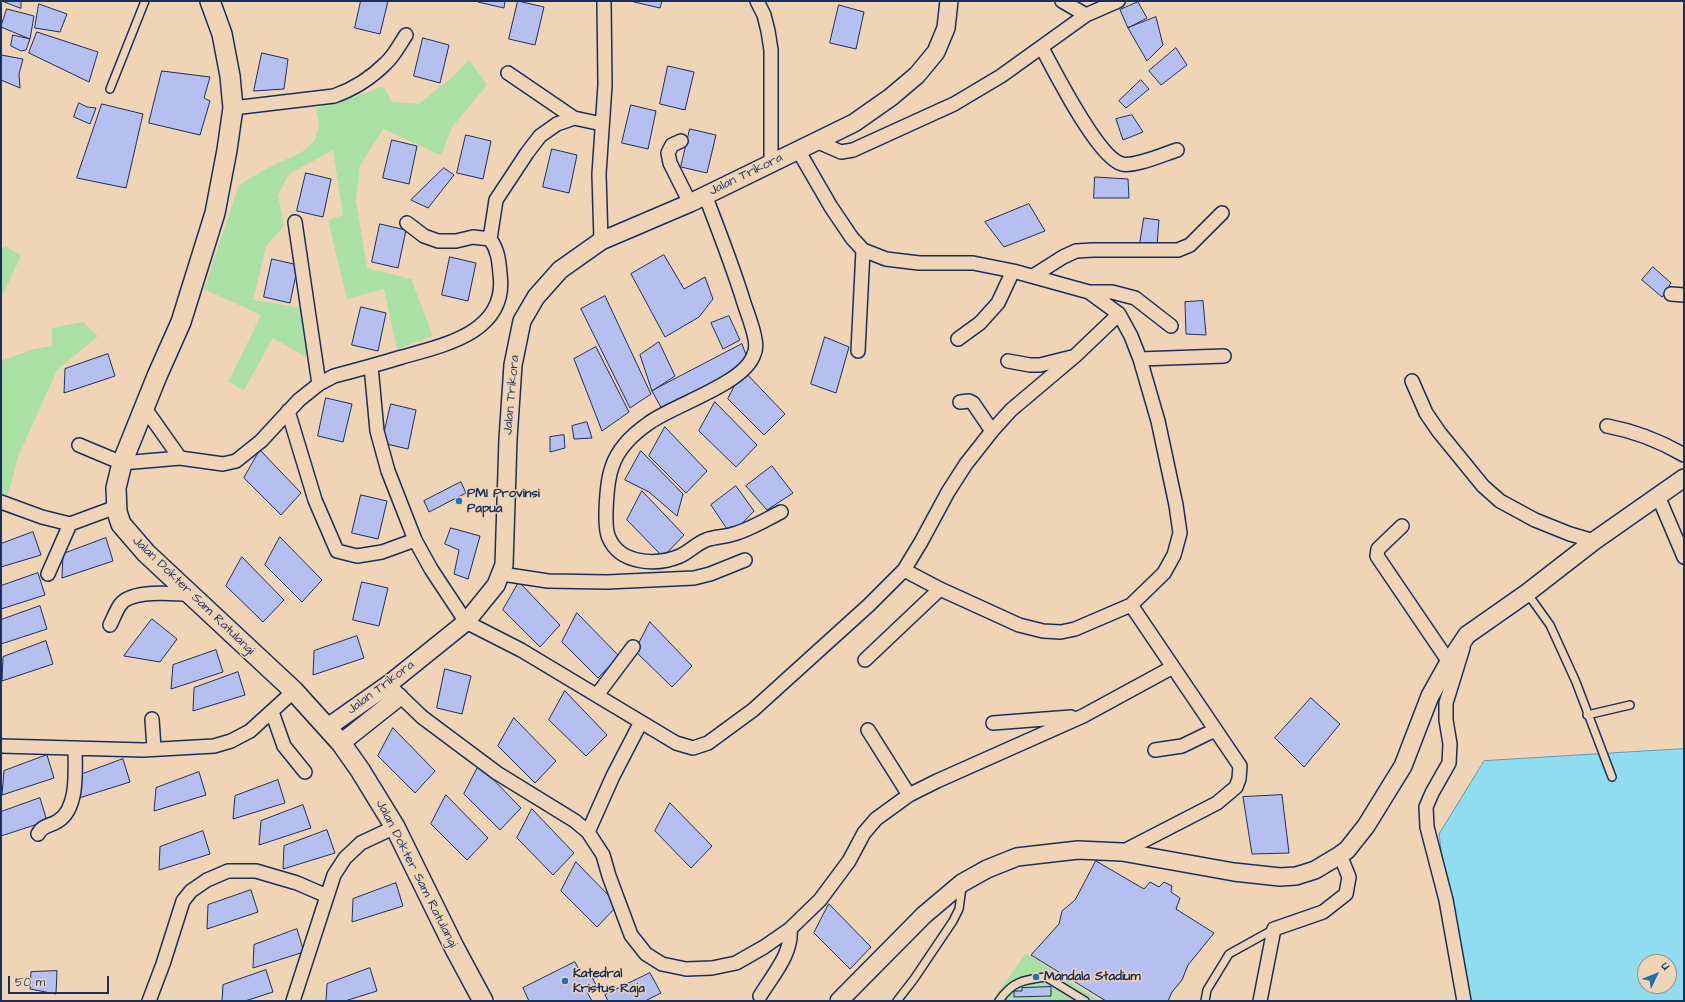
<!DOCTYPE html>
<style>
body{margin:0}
#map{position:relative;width:1685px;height:1002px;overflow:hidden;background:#efd4b6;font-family:"Architects Daughter",sans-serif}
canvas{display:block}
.frame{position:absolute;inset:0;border:2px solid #1b2f5e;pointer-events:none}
.north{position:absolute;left:1637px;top:954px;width:40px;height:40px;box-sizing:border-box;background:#efd4b6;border:1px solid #9a9293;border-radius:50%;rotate:47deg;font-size:11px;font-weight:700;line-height:16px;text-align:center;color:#1b2f5e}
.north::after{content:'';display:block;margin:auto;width:14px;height:18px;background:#1f6fb2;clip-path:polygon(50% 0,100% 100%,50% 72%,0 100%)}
.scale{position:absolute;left:8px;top:976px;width:101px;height:18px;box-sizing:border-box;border:2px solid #1b2f5e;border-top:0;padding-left:5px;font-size:12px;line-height:14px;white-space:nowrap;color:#1b2f5e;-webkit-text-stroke:3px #efd4b6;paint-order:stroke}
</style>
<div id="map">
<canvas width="1685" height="1002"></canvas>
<div class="frame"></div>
<div class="north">U</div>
<div class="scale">50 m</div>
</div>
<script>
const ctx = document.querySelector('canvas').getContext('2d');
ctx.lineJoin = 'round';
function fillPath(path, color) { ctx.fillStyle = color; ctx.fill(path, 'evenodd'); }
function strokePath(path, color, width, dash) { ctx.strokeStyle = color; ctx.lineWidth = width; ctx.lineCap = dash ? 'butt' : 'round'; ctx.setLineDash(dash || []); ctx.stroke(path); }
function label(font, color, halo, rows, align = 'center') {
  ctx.font = font + ' "Architects Daughter",sans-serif'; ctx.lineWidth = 3; ctx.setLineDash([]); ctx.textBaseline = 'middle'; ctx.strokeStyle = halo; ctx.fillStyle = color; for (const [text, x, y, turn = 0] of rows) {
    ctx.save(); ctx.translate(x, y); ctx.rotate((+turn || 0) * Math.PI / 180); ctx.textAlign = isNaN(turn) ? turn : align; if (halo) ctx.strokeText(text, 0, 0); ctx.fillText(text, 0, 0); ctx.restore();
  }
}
const green = new Path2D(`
 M469,60L487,85L452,127L441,155L383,129L360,166L356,201L367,268L411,279L433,336L397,349L384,289L347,299L328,220L343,215L333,150L289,174L278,195L284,226L266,246L253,300L301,308L306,344V357L273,338L244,390L228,382L261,315L204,289L239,185L266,169L302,152L315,140L319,125L316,108L357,96L383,86L392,102L419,104L451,78Z
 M6,246L21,256L1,298V249Z
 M83,322L98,336L57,370L17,459L10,488L1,508V361L34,349L52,346V328Z
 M1026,953L1100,1001H992Z`);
const water = new Path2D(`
 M1684,749V1001H1462L1439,834L1484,761ZM1645,962H1669V986H1645Z`);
const building = new Path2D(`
 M2,1H21V8Z
 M361,1H388L380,34L355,28Z
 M478,1H505L504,8L478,2Z
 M518,1L544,7L535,45L509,39Z
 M635,1H662L660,8L634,2Z
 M1138,2L1147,18L1128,28L1120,10Z
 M39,4L67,14L60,32L35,28Z
 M839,5L864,12L856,49L830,43Z
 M7,9L34,16L30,39L1,27Z
 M1156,17L1163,45L1147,61L1128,28Z
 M37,32L98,52L89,82L29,53Z
 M13,35L30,39L26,50L21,51L11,46Z
 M423,38L449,45L440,83L414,76Z
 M1176,48L1187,65L1161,85L1149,71Z
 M262,53L288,59L284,89L254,91Z
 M1,55L23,59L19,74L20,88L1,80Z
 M668,66L694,72L685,110L660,104Z
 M162,71L210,77L204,98L210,101L200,135L149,123Z
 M1141,80L1149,89L1126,108L1119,101Z
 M79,103L87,107L96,108L90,124L74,117Z
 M102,104L143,114L126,188L77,178Z
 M631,105L656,111L648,149L622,143Z
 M1132,115L1143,132L1123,140L1116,119Z
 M690,129L716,135L707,173L681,167Z
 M466,135L491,141L483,179L457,173Z
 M392,140L417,146L409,184L383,178Z
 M552,149L577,155L569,193L543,187Z
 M444,168L454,175L428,208L411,200Z
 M306,173L331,179L323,217L297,211Z
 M1095,177L1128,179L1129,198H1094Z
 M1029,204L1045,231L1004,247L985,222Z
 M1144,218L1159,220L1157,245L1140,244Z
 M380,224L406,230L398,268L372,262Z
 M664,255L684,289L705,277L713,299L699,317L665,337L631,274Z
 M450,257L476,263L468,301L442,295Z
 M272,259L298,265L290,303L264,297Z
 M1653,267L1671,283L1662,297L1642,280Z
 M605,296L651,394L630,408L581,309Z
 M1203,301L1206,335L1186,334L1185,302Z
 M361,307L386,313L378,351L352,345Z
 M729,316L740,340L723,349L711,323Z
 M825,337L849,347L836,393L811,384Z
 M659,342L675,376L652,391L640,355Z
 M742,344L749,363L663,411L652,391Z
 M596,347L629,412L602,431L574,359Z
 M108,354L115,376L64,393L65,369Z
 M743,370L785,414L764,435L728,399Z
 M326,398L352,404L343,442L318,436Z
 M715,402L757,445L736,467L699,431Z
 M391,404L416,410L408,449L382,443Z
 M587,422L592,438L574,439L572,426Z
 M665,427L707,471L686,493L649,456Z
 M564,435L565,448L550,452V437Z
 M260,450L301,493L281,515L244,478Z
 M641,451L683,494L677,516L649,492L625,480Z
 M772,466L793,493L767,510L746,486Z
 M461,482L466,493L429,512L424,501Z
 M736,486L754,511L731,535L711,505Z
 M642,491L684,535L663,557L627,520Z
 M361,495L387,501L378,539L352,533Z
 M451,528L480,536L468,579L454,574L459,550L445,544Z
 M33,532L41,555L1,567V544Z
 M280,537L322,580L302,602L265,565Z
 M106,538L113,561L62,578L63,554Z
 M242,557L284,600L263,622L226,586Z
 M38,573L45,595L1,609V586Z
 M362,582L388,588L379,626L353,620Z
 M519,582L560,625L540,647L503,610Z
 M40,606L47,629L1,644V620Z
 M577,613L619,656L598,678L562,642Z
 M152,619L177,639L160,662L124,656Z
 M650,622L692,666L672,687L635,651Z
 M357,636L364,658L313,675L314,651Z
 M46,641L53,664L2,681L3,657Z
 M216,650L223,672L171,689L173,665Z
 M445,669L471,676L462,714L437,708Z
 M238,672L245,695L193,711L194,688Z
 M565,691L607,735L586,756L549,720Z
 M1311,698L1340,724L1304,767L1275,738Z
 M514,718L556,761L535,783L498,746Z
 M393,728L435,771L415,793L378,756Z
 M47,755L54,778L2,795L4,771Z
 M123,759L130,782L79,798L80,775Z
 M479,765L521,808L500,830L464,794Z
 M199,772L206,795L154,811L156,788Z
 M278,780L285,803L233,819L235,796Z
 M446,795L488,838L467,860L431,824Z
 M1282,795L1289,853L1252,854L1243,797Z
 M40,798L47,821L1,836V812Z
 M670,803L712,846L691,868L655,831Z
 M303,805L311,828L259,845L261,821Z
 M532,809L574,853L553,875L517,838Z
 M327,830L335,853L283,869L284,846Z
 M203,831L210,854L159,870L160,847Z
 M1096,861L1144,889L1150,882L1159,887L1164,882L1172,886L1171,892L1180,898L1176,909L1214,933L1188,965L1182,980L1172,992L1168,1001H1106L1031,955L1059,924L1062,911L1075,900Z
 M576,862L618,905L597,927L561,891Z
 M396,883L403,906L352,922L353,899Z
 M251,890L258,912L207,929L208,905Z
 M829,904L871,947L850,969L814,933Z
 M297,929L304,952L253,968L254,945Z
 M575,962L582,975L589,971L597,987L587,992L592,1001H529L523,988Z
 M370,968L377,991L345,1001H326L327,984Z
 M266,970L273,992L245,1001H222L223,985Z
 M57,971L56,994L30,989L31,972Z
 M650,973L661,993L645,1001H608L605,995Z
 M1051,987V996L1014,997V991H1022V988Z`);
const service = new Path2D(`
 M110,89L145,1
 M1527,593L1550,625L1576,682L1612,777
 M1587,715L1630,705
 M897,1001L914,979L953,921L959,909L962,887
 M999,1001C1012,981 1024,980 1046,977L1085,1001
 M1205,1001L1207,990L1229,954L1274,929`);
const minor = new Path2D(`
 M757,1L764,15L768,31L771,50V164
 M1062,1L1086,15
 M1042,48C1055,72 1098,158 1122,164C1135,167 1164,154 1177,150
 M508,73L574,118
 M233,108L334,96C354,89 371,78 386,63C394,56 400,44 406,35
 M681,141L672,145L668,153L670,163L690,203
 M816,141L841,152L853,150L954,104L1001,76L1086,15L1118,1
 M798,150L831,207L852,238L863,250L886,259L919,263H973L1013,271L1089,292L1119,314L1131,336L1140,359L1158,421L1176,505L1180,533L1174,555L1164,573L1131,605L1075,629L1061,632L1043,631L1019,625L940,589L904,570
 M705,195C719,231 733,267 744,303C748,315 753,327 755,339C756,344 756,350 754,354C745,384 673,405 649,423C633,434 618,448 612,467C607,480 603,526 609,538C620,564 656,566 680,556C689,552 696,544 706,540C714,537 722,537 730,535C748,531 765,520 781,512
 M295,222L319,384
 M407,223L424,236L438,241H456L473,237L490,239
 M601,241L599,174L605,85L604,1
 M1033,276L1063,257L1076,251L1093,250H1178L1190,245L1222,213
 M1089,292H1112L1135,298L1171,326
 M1671,294L1684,295
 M958,339L980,323L998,303L1013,271
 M858,351L863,250
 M1140,359L1224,356
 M1008,361L1030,365H1040L1072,357
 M371,366L377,431L388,471L415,540L431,569L466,622L521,650L676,743L693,748L708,743L753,710L869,605L904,570L921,542L948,492L966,464L992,431L1011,410L1075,356L1119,314
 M1412,381L1426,413L1439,432L1483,486L1500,501L1535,520L1570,534L1594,541
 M960,402L969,401L973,403L992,431
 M144,407L180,458
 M288,411L315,500L337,551L357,556L382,552L415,540
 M1607,426C1634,431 1660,441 1684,455
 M79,445L122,463L180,458L223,464L236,461L261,441L299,400L319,384L334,376C357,370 379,364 402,357C445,345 508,332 500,274C499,261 498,250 490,239L496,200L527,153L540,136L557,124L574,118L602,124
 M1658,496L1684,557
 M1,502L42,517L70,524L116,507
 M1402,526L1378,549L1377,556L1449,662
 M48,574L70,524
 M502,574L548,581L607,582L694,578L710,574L745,560
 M110,625C113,619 116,611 120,605C131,589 171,594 189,594
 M1463,648L1446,703V720L1450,744L1449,763L1432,793L1426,807L1427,827L1446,900L1464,1001
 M865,660L940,589
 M394,690L422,717L497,773L575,821L588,832L603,855L609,876L631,935L646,954L662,964L686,969L712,968L736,963L764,947L790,929L820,900L849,861L864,833L876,819L909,795L937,781L1083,716L1173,667
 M597,695L633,647
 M272,712L284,746L305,772
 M152,719L154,749
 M993,723L1071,717
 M868,730L909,795
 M1,746L143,750L214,746L231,741L250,731L294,691
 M1155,750L1182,746L1215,730
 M588,832L613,776L641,722
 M38,834C42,825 51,826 58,821C79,808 75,769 75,748
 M1122,852L1217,803L1236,787L1239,779L1240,766L1131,605
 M760,996C772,976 793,953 790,929
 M149,1001L163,964L183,901L191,891L207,880L228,871H256L297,883L327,896
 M293,1001L334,875L345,858L361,843L395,827
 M1260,1001L1274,929L1323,912L1346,894L1349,877L1340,855`);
const tertiary = new Path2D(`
 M328,727L389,684L466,622L496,585L504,565L508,439L513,365L522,321L536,297L560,270L601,241L690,203L854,123L891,97L917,75L936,52L946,28L949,1
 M341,743L399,697
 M839,1001L924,915L962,883L987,869L1017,857L1078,850L1122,852L1234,872L1280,877L1296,876L1315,870L1340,855L1347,850L1366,826L1403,766L1430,696L1449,662L1467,635L1527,593L1594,541L1684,478`);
const secondary = new Path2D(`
 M210,1L222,34L230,76L233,108L227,150L215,213L181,322L157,376L122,463L116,488L117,512L121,524L146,553L294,691L341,743L360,770L395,827L454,947L483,1001`);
const markers = [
 [459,501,4,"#1f6fb2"],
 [1036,977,4,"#1f6fb2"],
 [565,981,4,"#1f6fb2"]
];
const streetNames = [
 ["Jalan Trikora",746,175,-26],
 ["Jalan Trikora",512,395,-85],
 ["Jalan Dokter Sam Ratulangi",193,596,44],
 ["Jalan Trikora",381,688,-37],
 ["Jalan Dokter Sam Ratulangi",416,874,63]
];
const poiNames = [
 ["PMI Provinsi",467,494],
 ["Papua",467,509],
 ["Katedral",573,974],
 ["Kristus Raja",573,989],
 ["Mandala Stadium",1044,977]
];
fillPath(green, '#aae0a3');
fillPath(water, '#90ddef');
strokePath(water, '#6197b5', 1);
fillPath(building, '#b5c0f0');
strokePath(building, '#1b2f5e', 1);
strokePath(service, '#1b2f5e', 10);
strokePath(minor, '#1b2f5e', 16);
strokePath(tertiary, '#1b2f5e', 20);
strokePath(secondary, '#1b2f5e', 22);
strokePath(service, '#efd4b6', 7);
strokePath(minor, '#efd4b6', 13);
strokePath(tertiary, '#efd4b6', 17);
strokePath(secondary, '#efd4b6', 19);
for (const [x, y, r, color] of markers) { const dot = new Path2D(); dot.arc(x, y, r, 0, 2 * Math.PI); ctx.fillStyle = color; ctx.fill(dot); strokePath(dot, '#efd4b6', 1.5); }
label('13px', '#1b2f5e', '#efd4b6', streetNames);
label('bold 13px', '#1b2f5e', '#efd4b6', poiNames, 'left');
</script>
